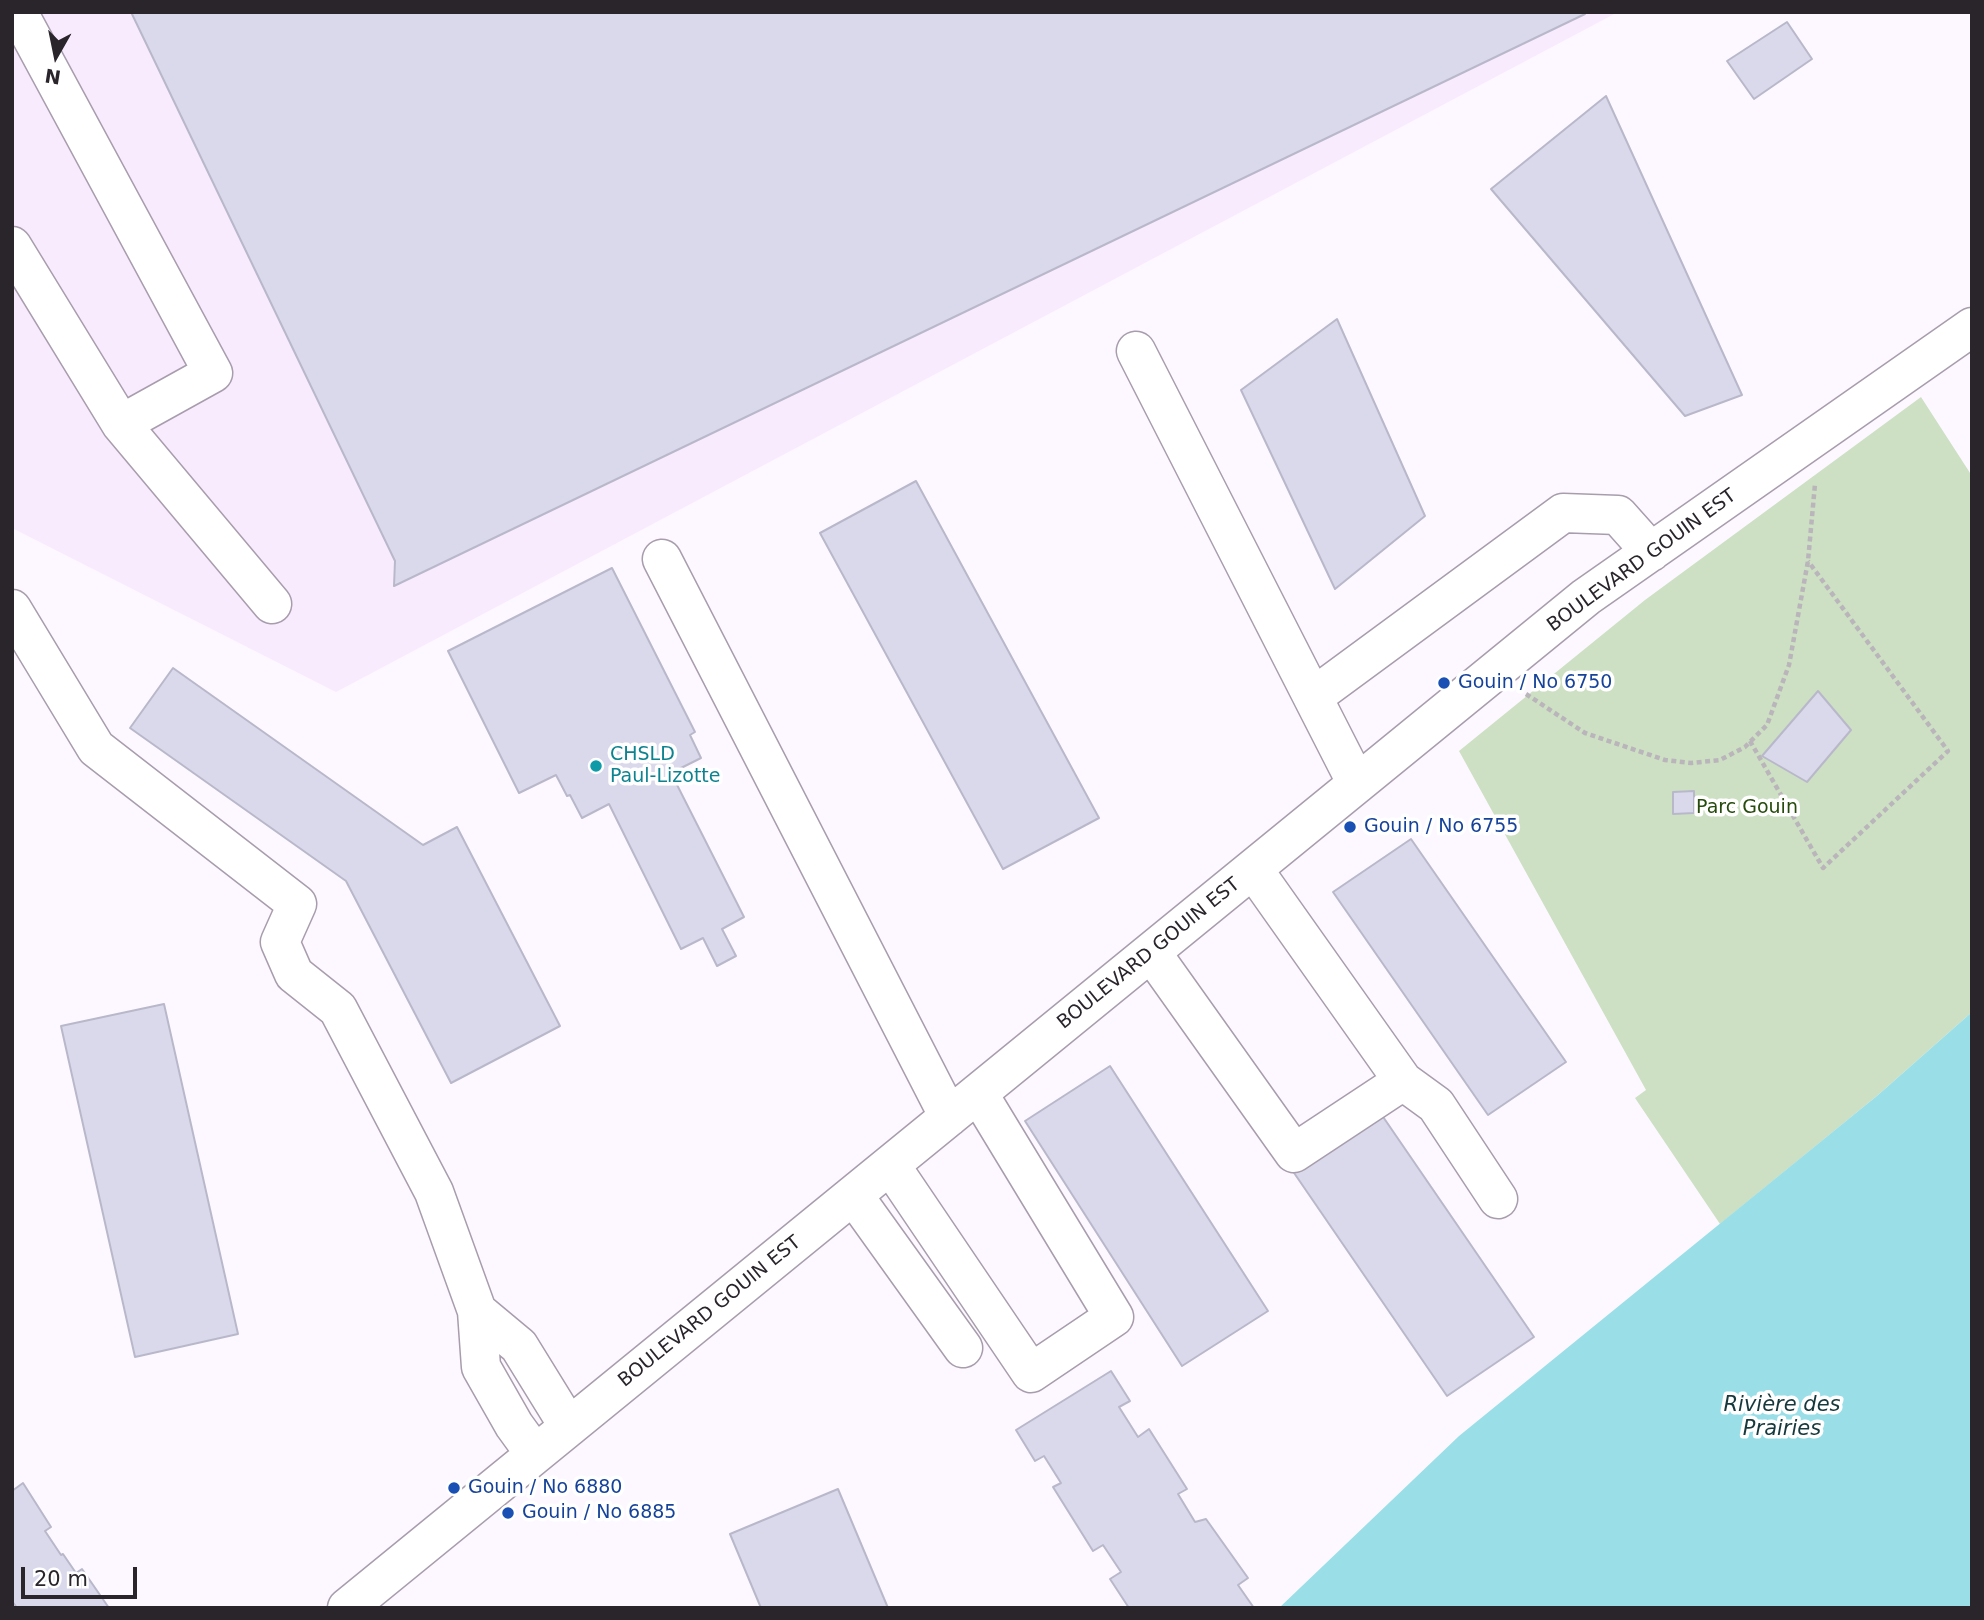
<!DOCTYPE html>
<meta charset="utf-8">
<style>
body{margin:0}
#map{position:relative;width:1984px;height:1620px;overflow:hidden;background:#fdf8ff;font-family:"DejaVu Sans",sans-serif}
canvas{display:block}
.frame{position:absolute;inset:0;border:14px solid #29252b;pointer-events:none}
.north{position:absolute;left:21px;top:21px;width:70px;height:70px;-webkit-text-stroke:5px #fff;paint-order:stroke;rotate:189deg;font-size:19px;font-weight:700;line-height:28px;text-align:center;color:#29252b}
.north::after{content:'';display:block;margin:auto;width:24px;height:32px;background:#29252b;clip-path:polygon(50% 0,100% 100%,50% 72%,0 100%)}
.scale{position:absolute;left:21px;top:1567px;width:116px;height:32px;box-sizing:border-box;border:4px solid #29252b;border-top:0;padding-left:9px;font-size:21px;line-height:24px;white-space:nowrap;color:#29252b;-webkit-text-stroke:5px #fff;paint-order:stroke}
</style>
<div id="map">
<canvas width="1984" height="1620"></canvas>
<div class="frame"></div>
<div class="north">N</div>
<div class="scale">20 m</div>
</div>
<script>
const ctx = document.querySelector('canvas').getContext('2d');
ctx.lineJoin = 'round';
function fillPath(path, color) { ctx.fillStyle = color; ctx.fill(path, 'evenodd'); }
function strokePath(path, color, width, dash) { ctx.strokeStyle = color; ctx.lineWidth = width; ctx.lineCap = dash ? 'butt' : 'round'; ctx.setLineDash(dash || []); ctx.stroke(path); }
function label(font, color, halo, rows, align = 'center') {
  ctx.font = font + ' "DejaVu Sans",sans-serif'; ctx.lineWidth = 7; ctx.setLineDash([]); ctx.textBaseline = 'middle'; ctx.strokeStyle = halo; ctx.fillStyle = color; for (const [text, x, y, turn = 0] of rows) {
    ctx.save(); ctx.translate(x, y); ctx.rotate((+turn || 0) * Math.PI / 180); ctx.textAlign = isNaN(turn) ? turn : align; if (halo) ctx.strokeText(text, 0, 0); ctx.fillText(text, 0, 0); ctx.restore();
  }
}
const built = new Path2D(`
 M12,12H1618L336,692L12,528Z`);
const green = new Path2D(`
 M1921,397L1972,476V1012L1878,1095L1720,1224L1635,1098L1646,1090L1459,751L1645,600Z`);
const water = new Path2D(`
 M1972,1012V1608H1279L1459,1436L1878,1095Z`);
const building = new Path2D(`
 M131,12H1584L1585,14L394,586L395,561Z
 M1787,22L1812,59L1754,99L1727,61Z
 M1606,96L1742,395L1685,416L1491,189Z
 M1337,319L1425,516L1335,589L1241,390Z
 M916,481L1099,818L1003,869L820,533Z
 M612,568L695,732L690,735L701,758L671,773L744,917L722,929L736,956L717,966L703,938L681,949L609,804L582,818L570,795L567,796L556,775L519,793L448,651Z
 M173,668L423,845L457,827L560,1026L451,1083L346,881L130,728Z
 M1818,691L1851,730L1807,782L1762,756Z
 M1694,791V813L1673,814V792Z
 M1411,839L1566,1062L1488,1115L1333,892Z
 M164,1004L238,1334L135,1357L61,1026Z
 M1110,1066L1268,1311L1182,1366L1025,1121Z
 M1377,1108L1534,1337L1447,1396L1290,1167Z
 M1111,1371L1130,1401L1119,1407L1138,1437L1149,1429L1187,1489L1178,1494L1195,1522L1206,1519L1248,1578L1238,1585L1254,1608H1129L1110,1579L1121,1572L1103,1545L1093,1551L1053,1487L1061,1483L1044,1456L1035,1461L1016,1430Z
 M23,1483L51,1527L45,1531L61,1555L63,1554L76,1573L82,1569L109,1608H17L12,1601V1491Z
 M838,1489L888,1608H761L730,1534Z`);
const path = new Path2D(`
 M1526,694L1585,733L1665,760L1691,763L1720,760L1745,747L1767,725L1789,665L1808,561L1815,484
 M1750,741L1823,868L1948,751L1808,561`);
const minor = new Path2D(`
 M18,12L213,373L121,424
 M12,246L121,424L272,604
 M1136,351L1357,784
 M662,559L949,1117
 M12,609L96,748L297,904L280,942L294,974L338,1009L434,1192L477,1311L481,1367L514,1425L535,1454
 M1313,697L1563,513L1618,515L1651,552
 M1151,952L1294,1153L1403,1081L1253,869
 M1403,1081L1436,1105L1498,1199
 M891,1166L1031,1373L1114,1317L978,1093
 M854,1196L963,1348
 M477,1311L519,1346L569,1427
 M347,1608L1586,597L1972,327`);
const markers = [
 [1444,683,7,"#1a4fb4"],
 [596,766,7,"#0f9aa8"],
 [1350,827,7,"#1a4fb4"],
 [454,1488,7,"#1a4fb4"],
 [508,1513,7,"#1a4fb4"]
];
const streetNames = [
 ["BOULEVARD GOUIN EST",1642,561,-36],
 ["BOULEVARD GOUIN EST",1149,954,-39],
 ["BOULEVARD GOUIN EST",710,1312,-39]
];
const transitNames = [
 ["Gouin / No 6750",1458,683],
 ["Gouin / No 6755",1364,827],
 ["Gouin / No 6880",468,1488],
 ["Gouin / No 6885",522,1513]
];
const cultureNames = [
 ["CHSLD",610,755],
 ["Paul-Lizotte",610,777]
];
const parkNames = [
 ["Parc Gouin",1747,808]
];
const waterNames = [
 ["Rivière des",1782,1406],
 ["Prairies",1782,1430]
];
fillPath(built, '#f8ebfe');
fillPath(green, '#cde0c4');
fillPath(water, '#9adfe7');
fillPath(building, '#dad9ec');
strokePath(building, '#b9b8ca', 2);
strokePath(minor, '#a89dad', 41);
strokePath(path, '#b9b5bb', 4.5, [5, 3.5]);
strokePath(minor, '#fff', 38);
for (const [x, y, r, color] of markers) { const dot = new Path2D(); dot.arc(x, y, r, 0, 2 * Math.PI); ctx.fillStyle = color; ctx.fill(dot); strokePath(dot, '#fff', 2.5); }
label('19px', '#29252b', '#fff', streetNames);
label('19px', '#164399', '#fff', transitNames, 'left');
label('19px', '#0d838f', '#fff', cultureNames, 'left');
label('19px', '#264b0c', '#fff', parkNames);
label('italic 21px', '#17393d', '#fff', waterNames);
</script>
